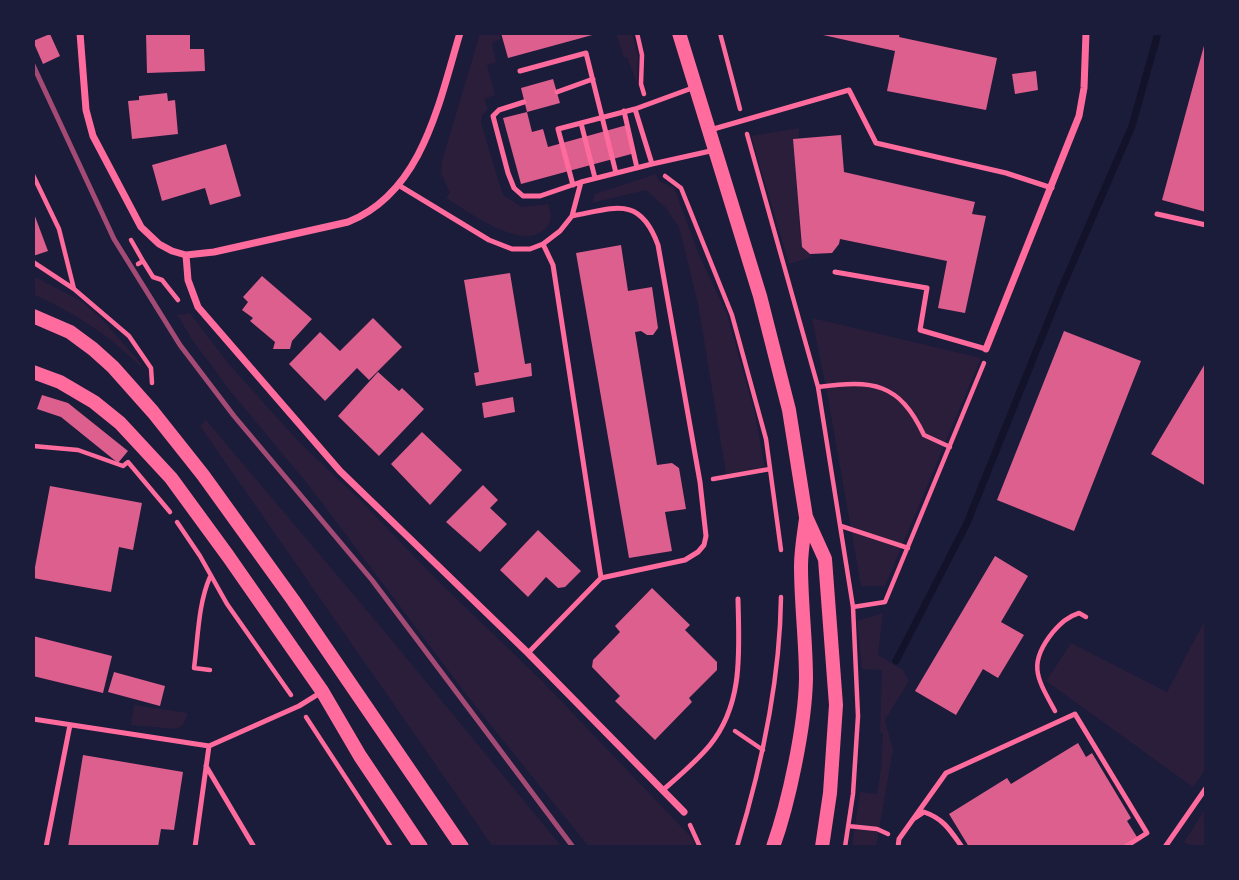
<!DOCTYPE html>
<style>
body{margin:0}
#map{position:relative;width:1239px;height:880px;overflow:hidden;background:#1b1b3a;font-family:Georgia,serif}
canvas{display:block}
.frame{position:absolute;inset:0;border:35px solid #1b1b3a;pointer-events:none}
</style>
<div id="map">
<canvas width="1239" height="880"></canvas>
<div class="frame"></div>
</div>
<script>
const ctx = document.querySelector('canvas').getContext('2d');
ctx.lineJoin = 'round';
function fillPath(path, color) { ctx.fillStyle = color; ctx.fill(path, 'evenodd'); }
function strokePath(path, color, width, dash) { ctx.strokeStyle = color; ctx.lineWidth = width; ctx.lineCap = dash ? 'butt' : 'round'; ctx.setLineDash(dash || []); ctx.stroke(path); }
const green = new Path2D(`
 M480,33H499L501,39L492,43L496,62L487,65L495,95L484,99L488,109L482,115L481,123L503,195L522,207L548,204C552,217 553,224 541,232C516,248 468,211 446,198L450,193L441,173L442,161Z
 M616,33H632L638,57L637,83L627,57L624,58Z
 M799,128V137L793,139L800,234L802,247L812,257L789,264L751,136Z
 M656,174L659,181L674,188L699,255L727,314L755,414L765,469L726,474L698,304L679,227L665,207L646,190L592,203L595,194Z
 M33,276L81,301L100,317L142,365L140,366C105,332 77,315 33,294Z
 M190,313L228,363L299,442L362,502L437,580L542,681L692,838L696,847H589L469,698L310,487L231,392L193,341L177,315Z
 M812,318L981,358L885,586H861L827,393Z
 M206,420L386,633L562,847H493L200,426Z
 M883,613L878,655L903,670L909,681L885,720L893,750L876,847H852L860,792L877,794L881,769L883,734L880,732L882,670L862,669L857,621Z
 M1206,618V769L1193,787L1046,681L1071,643L1167,692Z
 M134,705L188,713L183,725L176,729L131,725Z
 M1206,808V847H1191L1184,842Z`);
const stream = new Path2D(`
 M896,661L967,523L1060,292L1132,126L1158,33`);
const building = new Path2D(`
 M146,33H190V49H204L205,71L147,73Z
 M501,33H595L596,34L508,58Z
 M814,33H900L899,37L997,58L986,110L887,91L895,51Z
 M50,34L60,56L43,64L33,41Z
 M1205,42H1206V212L1162,200Z
 M1036,71L1038,90L1015,94L1012,74Z
 M553,79L560,103L527,112L521,88Z
 M167,93L168,101L175,100L178,134L132,139L128,101L139,100V96Z
 M527,112L532,132L543,129L548,147L627,125L635,153L521,184L503,118Z
 M841,135L844,172L975,202L972,214L986,216L965,313L938,308L947,261L840,239L839,244L832,253L810,254L802,247L793,139Z
 M226,144L241,196L210,205L205,188L162,201L152,165Z
 M33,211L48,251L33,256Z
 M621,245L628,291L652,287L658,328L653,335H647L641,331L635,332L657,465L672,463L679,468L686,509L665,512L672,551L629,558L576,253Z
 M510,273L525,364L531,363L532,376L476,386L474,373L479,372L464,280Z
 M262,276L312,319L292,341L290,349H273L275,342L250,321L253,318L242,310L248,302L243,297Z
 M373,318L402,347L369,380L357,368L325,401L289,364L320,332L340,351Z
 M1064,331L1141,361L1074,531L997,500Z
 M1206,362V486L1151,454Z
 M378,372L399,391L402,388L424,409L379,456L338,416Z
 M42,395L68,403L128,451L118,463L61,417L37,409Z
 M513,397L515,412L484,418L482,403Z
 M422,432L462,470L430,505L391,464Z
 M483,485L498,500L490,508L507,524L480,552L446,522Z
 M50,486L142,503L133,550L119,547L111,592L33,578Z
 M538,530L581,571L565,587L558,588L546,577L528,597L500,570Z
 M995,556L1028,576L1001,622L1024,635L998,678L983,669L956,715L915,691Z
 M652,588L690,625L685,630L717,662V670L689,698L692,702L655,740L615,701L620,696L592,667L593,660L620,632L615,626Z
 M33,636L112,656L103,693L33,676Z
 M114,672L165,686L160,706L108,692Z
 M1078,743L1086,757L1092,753L1131,818L1127,821L1137,837L1122,847H969L949,814L1007,778L1011,784Z
 M83,755L183,772L174,830L161,829L158,847H68Z`);
const path = new Path2D(`
 M637,33L642,55L641,84L644,94
 M720,33L740,109
 M747,134L818,387L853,607
 M33,175L59,229L74,289L129,336L151,368L152,383
 M665,176L681,188L732,315L766,439L781,550
 M131,240L143,261
 M33,262L74,289
 M138,264L143,261L153,277L162,280L178,300
 M818,387C873,380 899,382 924,435L950,447
 M33,446L78,450L123,466L128,462L170,512
 M713,479L770,469
 M177,522L200,556L227,604L291,695
 M841,526L908,548
 M210,670L194,668C198,639 198,604 210,577
 M1055,711C1037,678 1027,664 1053,632C1061,623 1067,617 1079,613L1086,617
 M306,717L391,847
 M735,731L763,750
 M690,825L700,847
 M848,826L877,829L888,834
 M737,847C762,765 780,682 781,597
 M845,847L853,794L858,716L853,607L885,602L984,363`);
const service = new Path2D(`
 M520,71L586,53L616,173
 M695,87L635,109L652,164L715,150
 M557,92L593,79
 M524,102L499,110L493,116L508,173L514,188L523,196H540L581,182
 M624,111L637,168
 M581,123L595,178
 M710,130L849,90L876,143L1006,173L1052,188
 M573,185L558,129L635,109
 M400,186L489,240L512,249H530L543,244L560,231L572,216L581,182L652,164
 M1157,214L1206,225
 M543,244L553,265L601,578L685,560L698,552L704,545L706,536L700,482L658,245C640,195 615,208 572,216
 M835,272L927,288L920,330L986,349
 M528,653L601,578
 M33,719L209,746
 M206,766L254,847
 M663,790C679,776 696,762 710,745C744,703 739,650 738,599
 M915,818L924,812C944,819 950,830 962,847
 M46,847L70,725
 M195,847L209,746L299,706L320,693
 M898,847L899,839L946,773L1075,714L1147,833L1125,847
 M1165,847L1206,788`);
const minor = new Path2D(`
 M80,33L86,110L93,136L141,227L159,244L172,251L186,255L214,252L348,222C423,192 439,102 460,33
 M186,255L188,280L198,307L340,471L528,653L684,812
 M986,349L1079,116L1084,88L1086,33`);
const secondary = new Path2D(`
 M679,33L760,296L789,410L806,517L825,559L836,705L830,793L822,847
 M33,316L70,332L93,349L113,367L153,412L203,475L293,600L462,847
 M33,372L60,382L94,402L120,423L171,478L228,556L322,691L360,756L421,847
 M773,847C789,802 805,726 806,679C806,641 801,604 801,566C801,551 804,534 806,519`);
const rail = new Path2D(`
 M33,65L114,239L180,345L234,416L372,580L573,847`);
fillPath(green, '#2a1e3b');
strokePath(stream, '#12122b', 7);
fillPath(building, '#dd5f8e');
strokePath(path, '#ff6b9d', 4.5);
strokePath(service, '#ff6b9d', 5);
strokePath(minor, '#ff6b9d', 7);
strokePath(secondary, '#ff6b9d', 14);
strokePath(rail, '#a44b75', 5);
</script>
